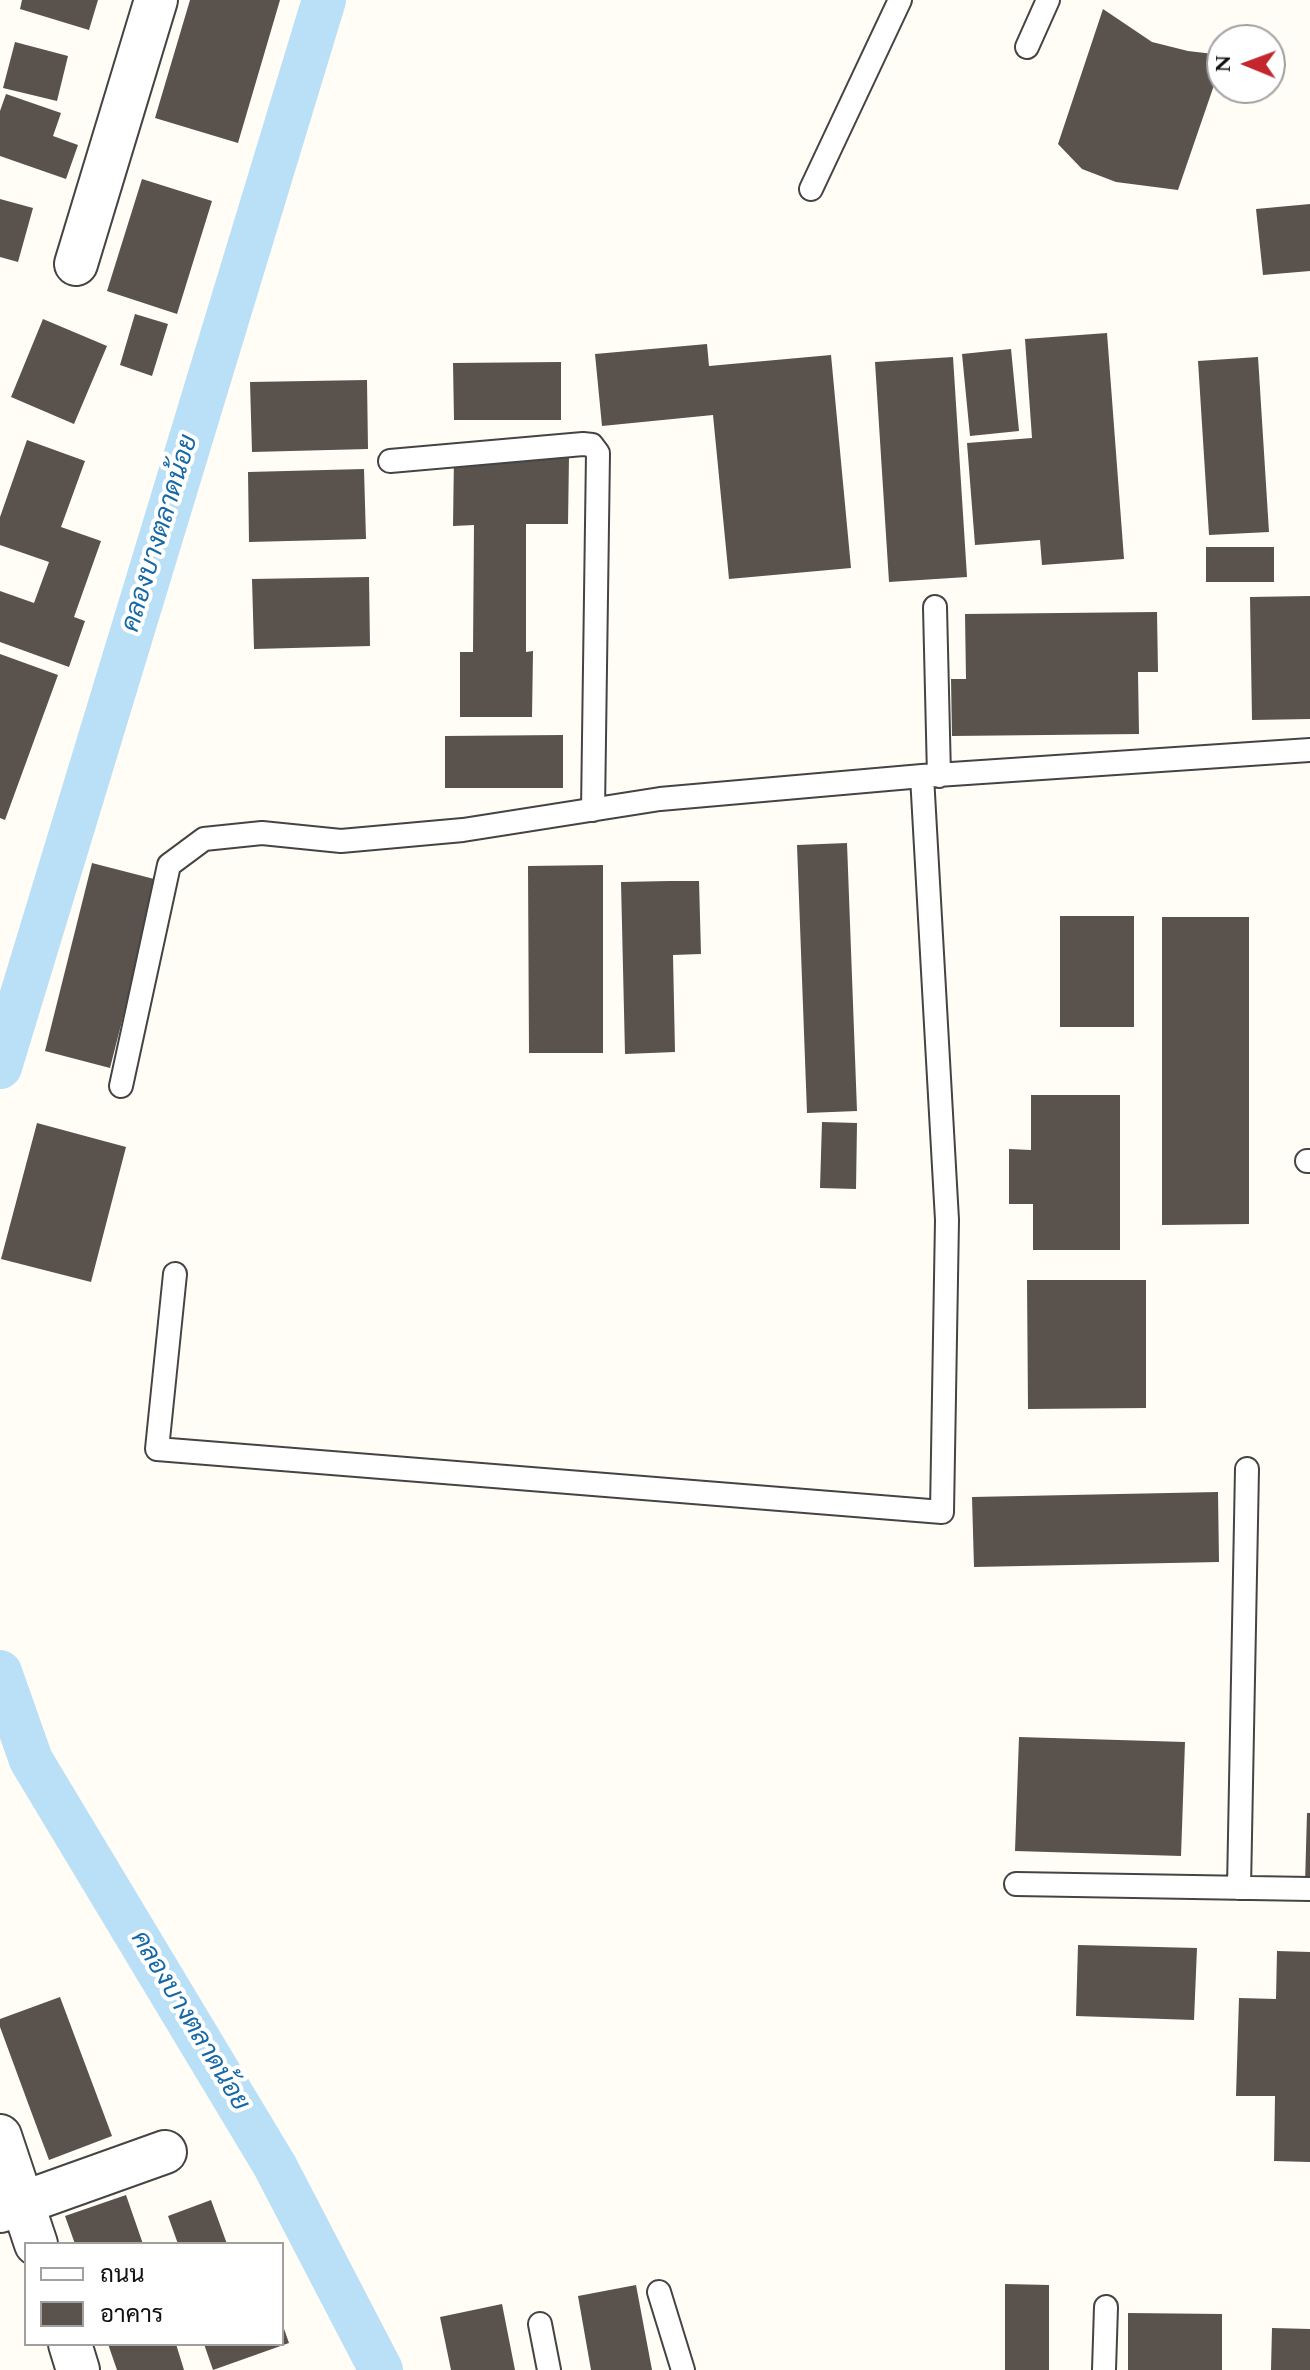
<!DOCTYPE html>
<meta charset="utf-8">
<style>
body{margin:0}
#map{position:relative;width:1310px;height:2370px;overflow:hidden;background:#fffdf5;font-family:Spectral,Sarabun,serif}
canvas{display:block}
.legend{position:absolute;left:24px;top:2242px;width:260px;height:104px;box-sizing:border-box;background:#fff;border:2px solid #a0a0a0;margin:0;padding:10px 14px;list-style:none;font-size:24px;color:#111}
.legend li{display:flex;align-items:center;gap:16px;height:40px}
.legend b{width:40px;border:2px solid #a0a0a0}
.north{position:absolute;left:1206px;top:24px;width:80px;height:80px;box-sizing:border-box;background:#fff;border:2px solid #a0a0a0;border-radius:50%;rotate:271deg;font-size:22px;font-weight:700;line-height:32px;text-align:center;color:#111}
.north::after{content:'';display:block;margin:auto;width:28px;height:36px;background:#c4262e;clip-path:polygon(50% 0,100% 100%,50% 72%,0 100%)}
</style>
<div id="map">
<canvas width="1310" height="2370"></canvas>
<ul class="legend">
<li><b style="height:10px;background:#fff"></b>ถนน</li>
<li><b style="height:22px;background:#5a524d"></b>อาคาร</li>
</ul>
<div class="north">N</div>
</div>
<script>
const ctx = document.querySelector('canvas').getContext('2d');
ctx.lineJoin = 'round';
function strokePath(path, color, width, dash) { ctx.strokeStyle = color; ctx.lineWidth = width; ctx.lineCap = dash ? 'butt' : 'round'; ctx.setLineDash(dash || []); ctx.stroke(path); }
function fillPath(path, color) { ctx.fillStyle = color; ctx.fill(path, 'evenodd'); }
function label(font, color, halo, rows, align = 'center') {
  ctx.font = font + ' Spectral,Sarabun,serif'; ctx.lineWidth = 8; ctx.setLineDash([]); ctx.textBaseline = 'middle'; ctx.strokeStyle = halo; ctx.fillStyle = color; for (const [text, x, y, turn = 0] of rows) {
    ctx.save(); ctx.translate(x, y); ctx.rotate((+turn || 0) * Math.PI / 180); ctx.textAlign = isNaN(turn) ? turn : align; if (halo) ctx.strokeText(text, 0, 0); ctx.fillText(text, 0, 0); ctx.restore();
  }
}
const canal = new Path2D(`
 M0,1067L324,0
 M0,1672L31,1760L275,2166L381,2370`);
const building = new Path2D(`
 M22,0H98L89,30L20,9Z
 M190,0H280L238,143L155,118Z
 M1103,9L1152,42L1188,51L1222,55V62L1178,190L1116,182L1082,169L1058,144Z
 M15,42L68,56L57,101L3,88Z
 M6,94L61,113L53,136L78,145L66,179L0,156V111Z
 M142,179L212,201L177,314L107,291Z
 M0,199L33,208L18,262L0,257Z
 M1310,204V271L1263,275L1256,209Z
 M135,314L168,324L152,376L120,365Z
 M43,319L107,346L74,424L11,397Z
 M1107,333L1124,559L1042,565L1040,540L975,545L967,443L1032,438L1025,339Z
 M707,344L709,366L831,355L851,568L729,579L713,415L602,426L595,354Z
 M1011,349L1019,431L970,436L962,354Z
 M953,357L967,577L889,582L875,362Z
 M1258,357L1269,532L1209,535L1198,361Z
 M561,362V420H454L453,363Z
 M367,380L368,449L252,452L250,382Z
 M27,440L85,461L61,527L101,541L74,617L85,621L69,667L0,642V591L34,603L49,562L0,545V517Z
 M454,456H569L568,524H526V652L533,651L532,717H460V652H473L474,525L453,526Z
 M364,469L366,539L249,542L248,472Z
 M1206,547H1274V582H1206Z
 M369,577L370,646L254,649L252,579Z
 M1310,596V719L1252,720L1250,597Z
 M1157,612L1158,672H1138L1139,734L952,736L951,679H966L965,614Z
 M0,654L58,675L5,820L0,818Z
 M563,735V788H445V736Z
 M847,843L857,1111L807,1113L797,845Z
 M92,863L158,880L110,1068L45,1051Z
 M603,865V1053H529L528,866Z
 M670,881H699L701,954L673,955L675,1052L625,1054L621,882Z
 M1060,916H1134V1027H1060Z
 M1162,917H1249V1224L1162,1225Z
 M1031,1095H1120V1250H1033V1204H1009V1149L1031,1150Z
 M822,1122L857,1123L856,1189L820,1188Z
 M37,1123L126,1147L91,1282L1,1259Z
 M1027,1280H1146V1408L1028,1409Z
 M1218,1492L1219,1562L974,1567L972,1497Z
 M1019,1737L1185,1742L1181,1856L1015,1851Z
 M1307,1813H1310V1884H1305Z
 M1078,1945L1197,1948L1194,2020L1076,2016Z
 M1277,1951L1310,1952V2162L1274,2161L1275,2096H1236L1239,1998L1276,1999Z
 M60,1997L112,2136L49,2160L0,2027V2019Z
 M126,2195L143,2244H75L65,2216Z
 M211,2200L227,2244H178L168,2216Z
 M1005,2284L1049,2285V2370H1005Z
 M636,2285L652,2370H591L578,2296Z
 M502,2304L515,2370H451L440,2317Z
 M1128,2313L1222,2314V2370H1128Z
 M282,2323L289,2343L213,2370L204,2344H282Z
 M1272,2328L1310,2329V2370H1271Z
 M108,2344H176L184,2370H117Z`);
const lane = new Path2D(`
 M1027,47L1048,0
 M811,189L900,0
 M390,461L583,444L592,445L598,453L593,810
 M935,607L939,776
 M121,1086L169,865L204,839L262,833L341,841L463,830L660,799L922,776L1310,750
 M1307,1161H1310
 M175,1274L157,1449L942,1512L947,1220L922,776
 M1016,1884L1310,1889
 M1239,1888L1247,1469
 M659,2292L683,2370
 M540,2324L549,2370
 M1104,2370L1106,2307`);
const street = new Path2D(`
 M76,264L156,0
 M0,2136L36,2244
 M0,2211L165,2152
 M70,2344L78,2370`);
const waterNames = [
 ["คลองบางตลาดน้อย",162,534,-73],
 ["คลองบางตลาดน้อย",188,2022,59]
];
strokePath(canal, '#b9e0f7', 44);
fillPath(building, '#5a524d');
strokePath(lane, '#444', 26);
strokePath(street, '#444', 46);
strokePath(lane, '#fff', 22);
strokePath(street, '#fff', 42);
label('italic 26px', '#1768a6', '#fff', waterNames);
</script>
